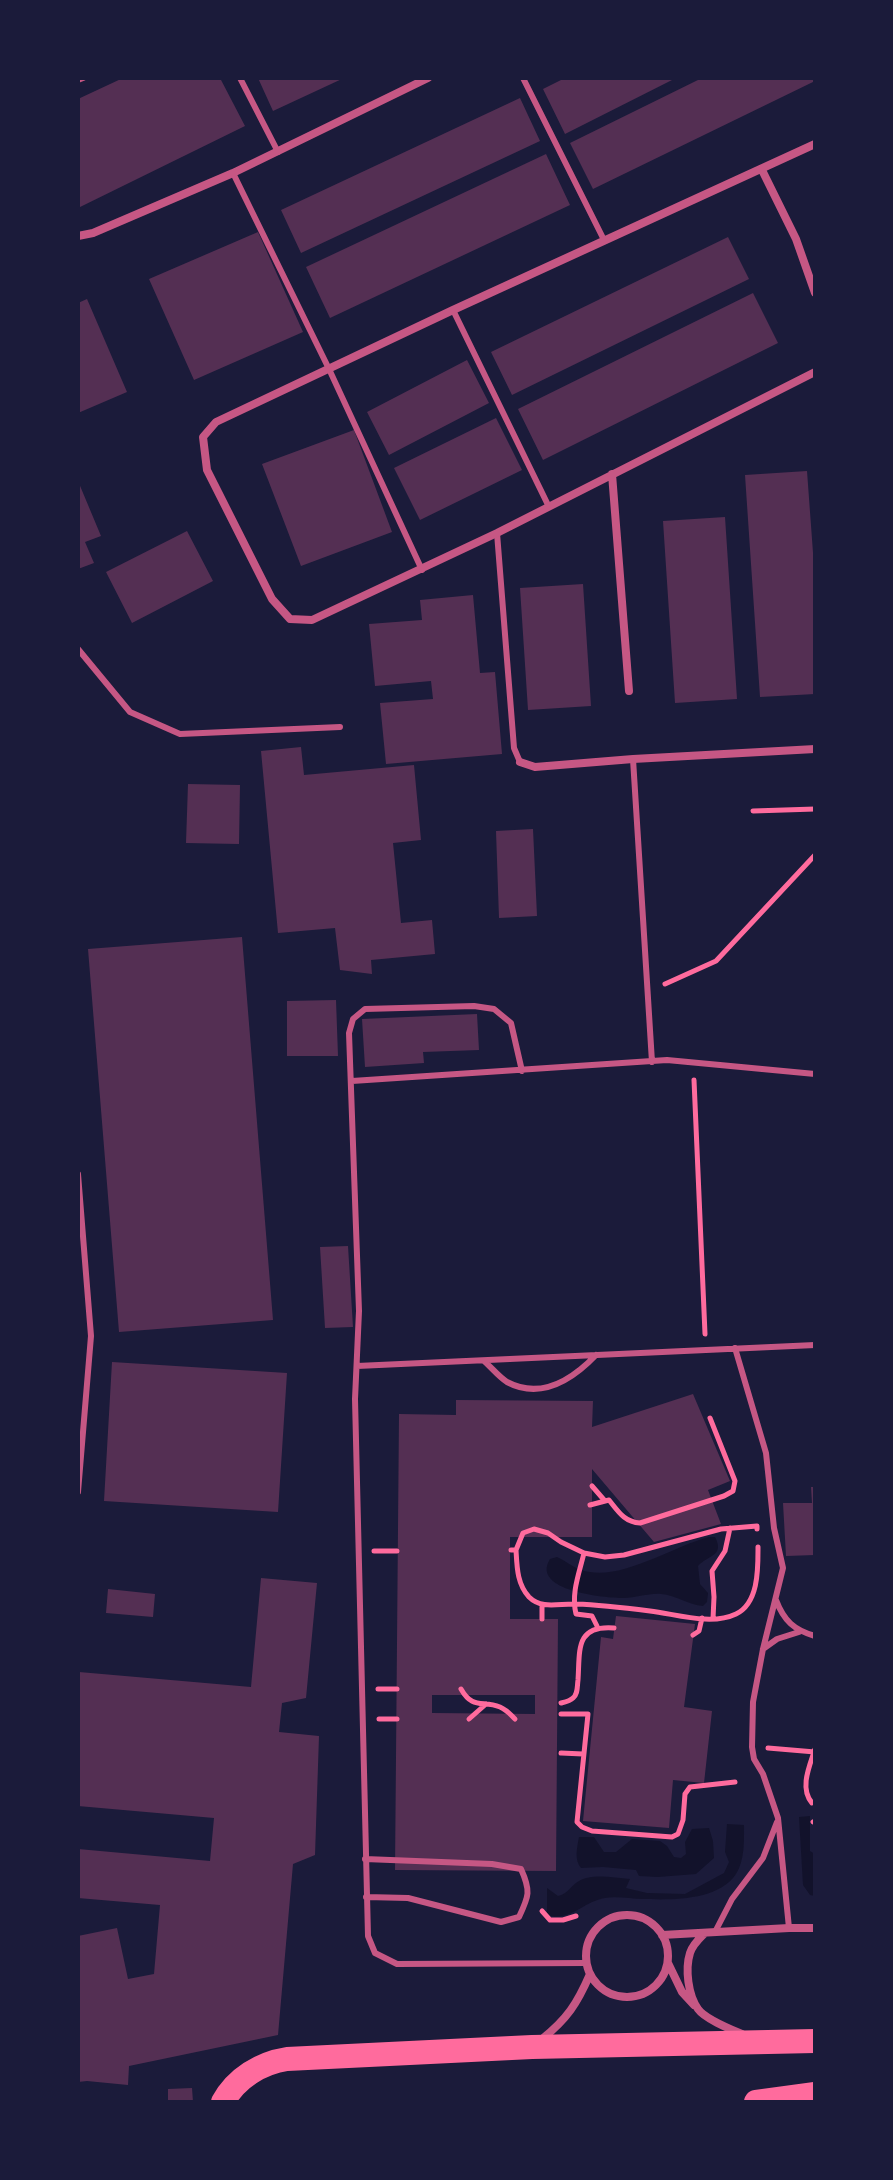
<!DOCTYPE html>
<style>
body{margin:0}
#map{position:relative;width:893px;height:2180px;overflow:hidden;background:#1b1b3a;font-family:Montserrat,sans-serif}
canvas{display:block}
.frame{position:absolute;inset:0;border:80px solid #1b1b3a;pointer-events:none}
</style>
<div id="map">
<canvas width="893" height="2180"></canvas>
<div class="frame"></div>
</div>
<script>
const ctx = document.querySelector('canvas').getContext('2d');
ctx.lineJoin = 'round';
function fillPath(path, color) { ctx.fillStyle = color; ctx.fill(path, 'evenodd'); }
function strokePath(path, color, width, dash) { ctx.strokeStyle = color; ctx.lineWidth = width; ctx.lineCap = dash ? 'butt' : 'round'; ctx.setLineDash(dash || []); ctx.stroke(path); }
const water = new Path2D(`
 M709,1537H715C725,1556 708,1555 698,1566L700,1584L708,1593L707,1602L703,1606C688,1605 676,1595 661,1594C649,1593 636,1598 624,1598C605,1598 530,1591 550,1559L557,1557C568,1562 577,1571 590,1572C626,1578 674,1546 709,1537Z
 M810,1816V1851L815,1854V1896L810,1895L803,1885L799,1817Z
 M727,1824L744,1825C744,1840 745,1860 736,1874C718,1901 671,1900 643,1899C631,1899 617,1896 605,1898C582,1902 571,1922 547,1915V1888L558,1896C568,1894 570,1886 579,1881C593,1873 614,1878 630,1879L626,1888L647,1893L685,1894L724,1873L729,1862L725,1852Z
 M709,1828L713,1841L714,1858L696,1874L658,1877L639,1876L636,1870L603,1867L581,1868C574,1860 577,1848 579,1837H594L604,1852H616L632,1839L660,1841L667,1846L674,1857L681,1858L686,1854L685,1842L692,1829Z`);
const building = new Path2D(`
 M123,78H220L245,126L78,208V99Z
 M258,78H344L273,111Z
 M565,78H676L565,134L543,89Z
 M702,78H815V81L593,189L570,143Z
 M520,98L540,141L301,253L281,210Z
 M546,154L570,205L330,318L306,267Z
 M258,232L303,332L194,380L149,279Z
 M728,237L749,279L512,395L491,352Z
 M753,293L778,343L543,460L518,409Z
 M87,299L127,392L78,413V303Z
 M467,360L489,403L389,455L367,412Z
 M496,418L522,470L420,520L394,468Z
 M354,430L392,532L301,566L262,464Z
 M807,471L815,580V694L760,697L745,475Z
 M78,481L101,536L85,542L94,563L78,569Z
 M725,517L737,699L675,703L663,521Z
 M187,531L213,581L132,623L106,572Z
 M583,584L591,706L528,710L520,588Z
 M473,595L480,673L495,672L502,754L386,764L380,703L433,699L431,681L375,686L369,624L422,620L420,600Z
 M301,747L304,775L414,765L421,840L393,843L401,923L432,920L435,954L371,960L372,974L340,970L335,928L278,933L261,751Z
 M188,784L240,785L239,844L186,843Z
 M533,829L537,916L499,918L496,831Z
 M242,937L273,1320L119,1332L88,949Z
 M336,1000L338,1056H287V1001Z
 M477,1014L479,1050L423,1052L424,1063L365,1067L362,1019Z
 M348,1246L353,1327L325,1328L320,1247Z
 M112,1362L287,1373L278,1512L104,1501Z
 M693,1394L730,1481L708,1490L721,1524L654,1542L592,1469V1537H510V1619H558L556,1871L395,1870L399,1414L456,1415V1400L593,1401L592,1427ZM432,1695H535V1714L432,1713Z
 M811,1487H815V1555L786,1556L783,1503H812Z
 M261,1578L317,1583L306,1698L282,1703L279,1732L319,1736L315,1855L293,1864L278,2035L129,2066L128,2085L87,2081L78,2082V1936L117,1928L128,1979L154,1974L160,1905L78,1898V1849L210,1861L214,1818L78,1806L79,1672L251,1687Z
 M108,1589L155,1594L153,1617L106,1613Z
 M616,1616L695,1624L684,1707L712,1711L704,1783L673,1780L669,1828L583,1821L601,1637L613,1639Z
 M192,2088L193,2102H168V2089Z`);
const path = new Path2D(`
 M753,811L815,809
 M665,984L716,961L815,855
 M694,1080L705,1334
 M592,1486L605,1501
 M590,1505L609,1500C618,1511 624,1522 640,1523L724,1496L733,1491L735,1481L733,1476L710,1418
 M511,1550H516L523,1533L534,1529L548,1533L561,1542L584,1553L605,1557L624,1555L721,1529L757,1526V1529
 M516,1550C517,1567 517,1584 529,1597C542,1610 560,1603 576,1604C601,1605 626,1608 650,1611C676,1614 711,1626 736,1614C759,1603 758,1568 758,1547
 M374,1551H397
 M584,1553C579,1574 571,1593 576,1614L592,1616L597,1626
 M542,1605V1619
 M713,1619L714,1597L712,1571L725,1551L730,1528
 M693,1635L699,1631L702,1618
 M378,1689H397
 M461,1689C473,1710 482,1700 500,1707C507,1710 510,1714 515,1719
 M561,1703C565,1702 570,1701 573,1698C578,1694 577,1687 578,1680C580,1650 575,1625 614,1628
 M561,1714H588L577,1822L582,1827L592,1831L672,1837L678,1834L683,1820L685,1794L690,1787L735,1782
 M379,1719H397
 M469,1719L486,1704
 M768,1748L815,1752
 M815,1749C810,1765 799,1788 812,1803L815,1802
 M561,1753L583,1754
 M813,1822L815,1821
 M542,1911L550,1920H563L576,1916`);
const service = new Path2D(`
 M240,78L278,152
 M523,78L604,240
 M78,80L83,78
 M233,173L329,369L422,570
 M453,310L549,507
 M497,533L514,748L520,762
 M78,649L130,712L180,734L340,727
 M633,759L652,1062
 M522,1071L511,1023L494,1009L474,1006L365,1009L353,1019L349,1033L359,1311L355,1399L368,1936L375,1953L397,1964L586,1963
 M352,1081L667,1060L815,1074
 M78,1174L91,1336L78,1492
 M735,1348L766,1453L774,1528L783,1568L763,1649L753,1702L752,1747L754,1759L763,1774L778,1818L789,1928
 M484,1361C491,1367 499,1377 507,1382C541,1400 573,1379 596,1355
 M357,1366L815,1345
 M776,1600C784,1621 794,1630 815,1636
 M763,1649L777,1639L799,1632
 M365,1859L492,1864L521,1869C531,1891 529,1896 519,1917L501,1922L408,1898L366,1897
 M715,1932L732,1899L763,1858L777,1822`);
const minor = new Path2D(`
 M815,144L453,310L216,422L203,437L207,470L272,599L290,619L312,620L497,533L815,372
 M762,170L796,239L815,293
 M78,236L93,233L233,173L428,78
 M612,474L629,691
 M520,762L535,767L633,759L815,749
 M586 1956a41 41 0 1 1 82 0a41 41 0 1 1-82 0Z
 M705,1933C699,1939 693,1944 690,1953C685,1969 688,1995 698,2009C705,2019 730,2029 742,2034
 M662,1935L789,1928H815
 M668,1963L682,1992L694,2005
 M542,2039C567,2019 577,2004 590,1974`);
const motorway = new Path2D(`
 M223,2102C236,2078 261,2063 287,2059L532,2047L815,2041
 M756,2102L815,2094`);
fillPath(water, '#12122b');
fillPath(building, '#542f53');
strokePath(path, '#ff6b9d', 5);
strokePath(service, '#c65784', 6);
strokePath(minor, '#c65784', 8);
strokePath(motorway, '#ff6b9d', 24);
</script>
